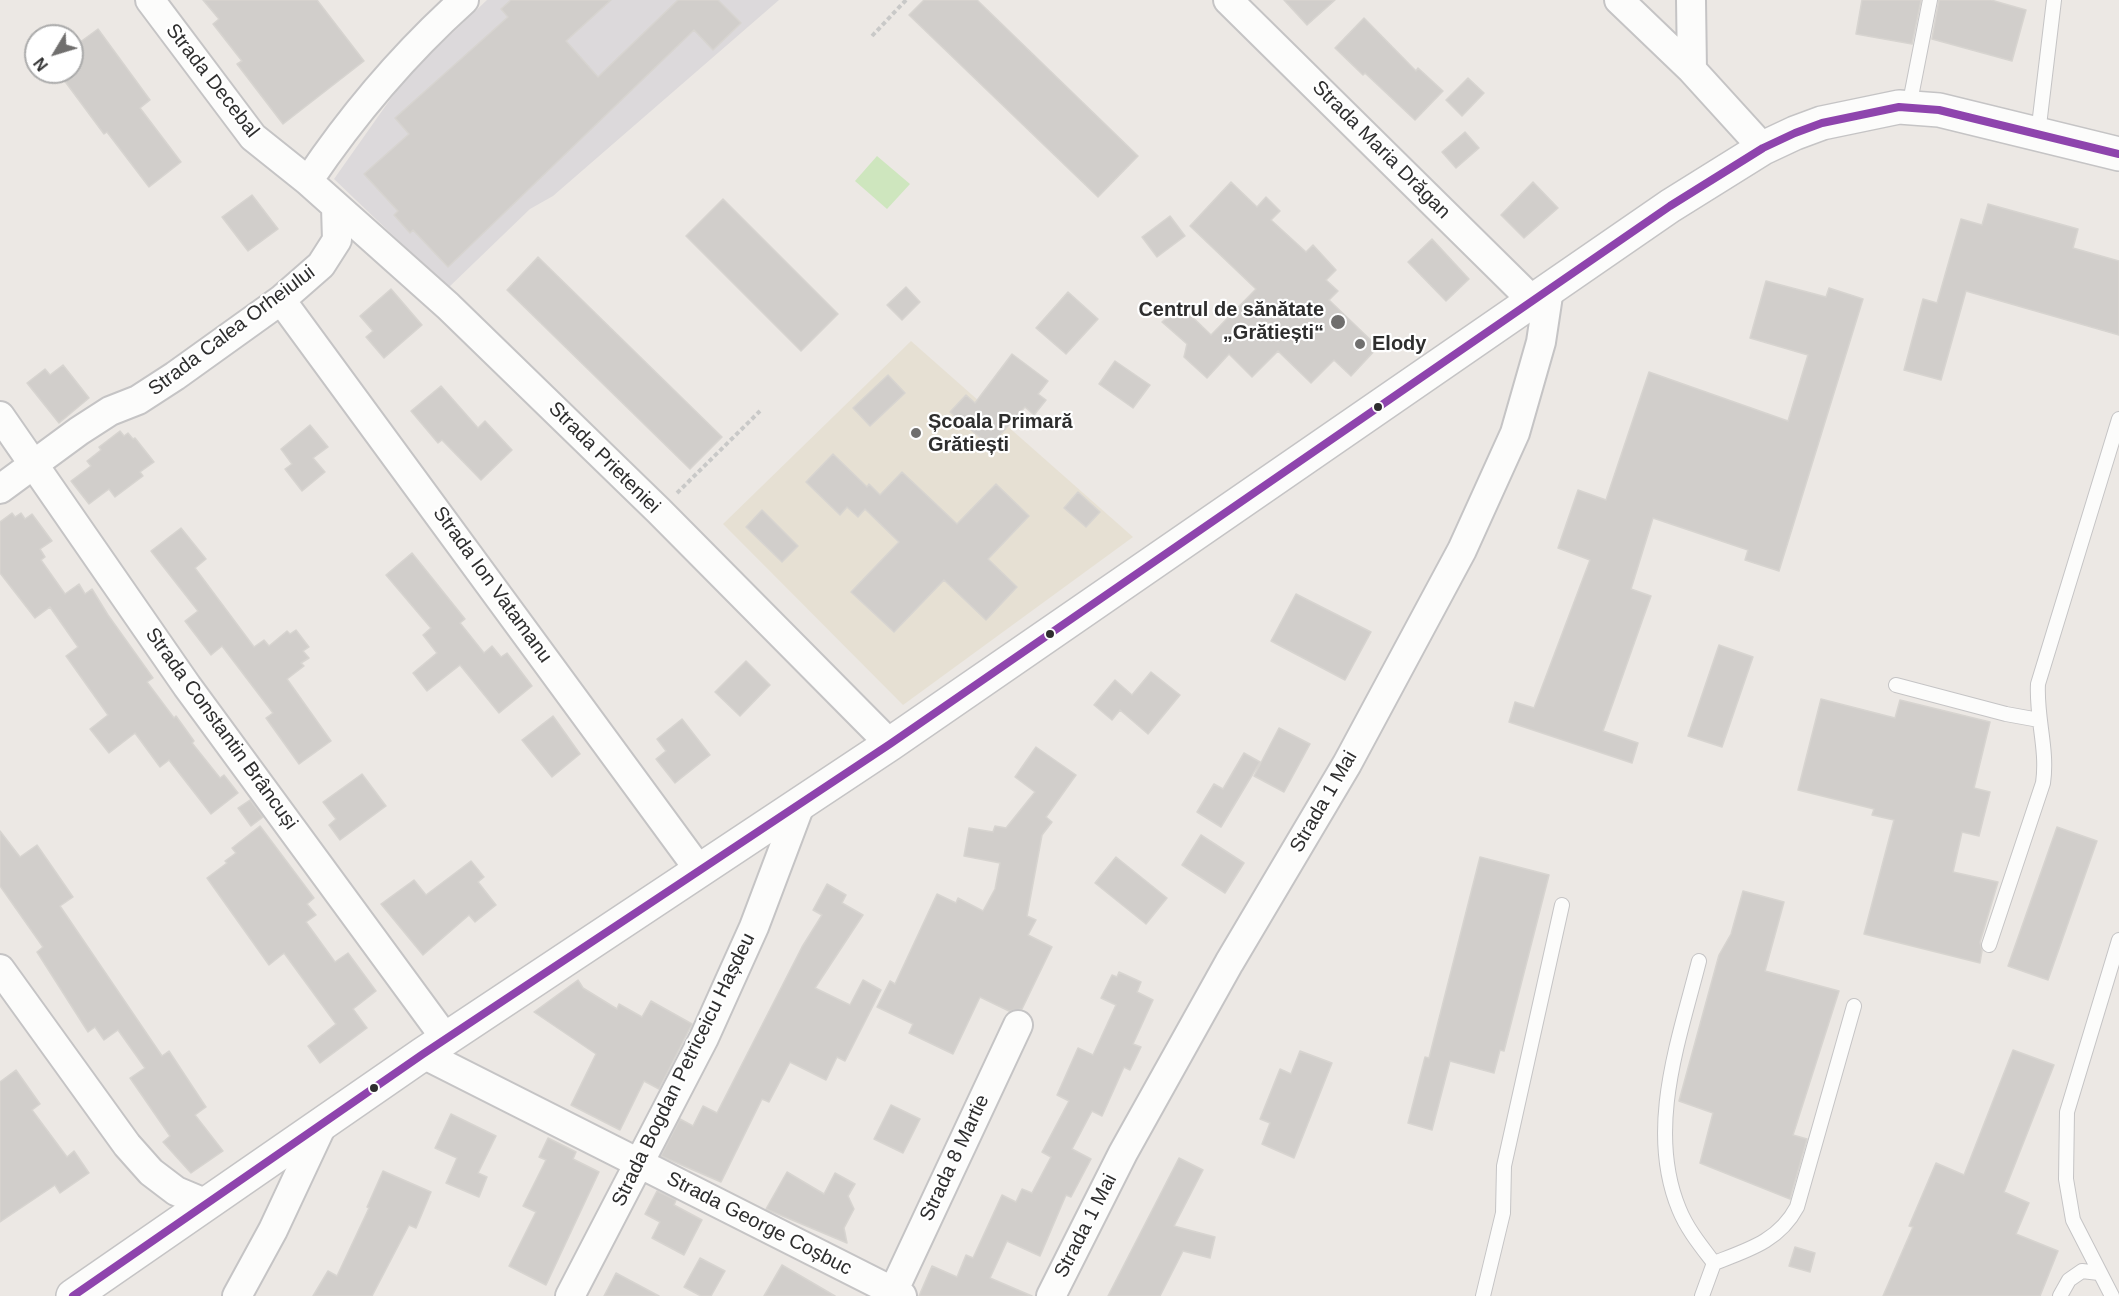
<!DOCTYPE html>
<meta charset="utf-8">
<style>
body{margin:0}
#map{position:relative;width:2119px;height:1296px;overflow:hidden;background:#ece8e4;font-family:Helvetica,sans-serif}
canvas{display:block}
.north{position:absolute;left:24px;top:24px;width:60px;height:60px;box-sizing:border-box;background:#fff;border:2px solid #ababab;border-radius:50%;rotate:232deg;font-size:16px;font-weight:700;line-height:24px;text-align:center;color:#2e2e2e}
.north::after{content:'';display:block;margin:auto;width:21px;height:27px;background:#706f6e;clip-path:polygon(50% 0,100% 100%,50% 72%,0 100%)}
</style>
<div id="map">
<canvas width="2119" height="1296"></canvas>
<div class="north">N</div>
</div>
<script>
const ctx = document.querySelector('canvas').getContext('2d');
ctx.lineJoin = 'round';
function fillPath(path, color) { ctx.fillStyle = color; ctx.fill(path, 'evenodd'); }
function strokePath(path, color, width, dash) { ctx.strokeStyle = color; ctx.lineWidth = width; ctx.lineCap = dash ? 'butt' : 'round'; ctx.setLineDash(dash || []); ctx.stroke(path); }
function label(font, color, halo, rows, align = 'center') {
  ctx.font = font + ' Helvetica,sans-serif'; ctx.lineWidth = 4.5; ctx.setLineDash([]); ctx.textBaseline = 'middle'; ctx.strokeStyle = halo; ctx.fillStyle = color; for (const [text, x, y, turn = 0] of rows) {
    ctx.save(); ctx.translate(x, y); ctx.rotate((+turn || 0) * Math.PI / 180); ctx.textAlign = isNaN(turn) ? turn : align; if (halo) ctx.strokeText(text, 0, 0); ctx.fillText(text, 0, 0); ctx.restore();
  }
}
const industrial = new Path2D(`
 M487,0H779L553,196L530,209L448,288L334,179L406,77Z`);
const education = new Path2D(`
 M911,341L1133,537L903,705L723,524Z`);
const green = new Path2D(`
 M877,156L910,184L887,209L855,181Z`);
const building = new Path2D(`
 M203,0H317L364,61L283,124L237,64L242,61L213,24L219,19Z
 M511,0H611L566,41L598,77L678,0H718L741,23L713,50L694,30L448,267L413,230L410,233L394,215L398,211L364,174L409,134L395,118L508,17L501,9Z
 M924,0H977L1138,156L1098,197L909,15Z
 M1284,0H1335L1307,25Z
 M1862,0H1921L1912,44L1856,34Z
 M1939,0H1991L2026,10L2012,61L1932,39Z
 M1364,18L1416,71L1418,68L1443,91L1415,120L1365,73L1363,75L1335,48Z
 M98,29L150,100L140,108L181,162L149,187L107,132L104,134L58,72H72V48Z
 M1468,78L1484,93L1462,116L1446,100Z
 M1465,132L1479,148L1456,168L1442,152Z
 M1231,182L1257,207L1266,197L1280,211L1271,220L1306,252L1313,245L1336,270L1326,280L1338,291L1329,300L1378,347L1351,376L1334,360L1311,383L1278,351L1252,377L1229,354L1207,378L1184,357L1187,344L1162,322L1180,305L1211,335L1256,289L1190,226Z
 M1533,182L1558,208L1524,238L1501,215Z
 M252,195L278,229L248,251L222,217Z
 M723,199L838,314L801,351L686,236Z
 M1988,204L2078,229L2073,248L2119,261V335L1966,291L1941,380L1904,370L1923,299L1937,303L1961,219L1982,225Z
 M1170,216L1185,236L1157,257L1142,237Z
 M1432,239L1469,279L1446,301L1408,262Z
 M538,257L722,437L690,469L507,290Z
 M1766,281L1826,297L1829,288L1863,299L1779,571L1745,560L1748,550L1653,518L1631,589L1651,596L1603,731L1638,743L1632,763L1509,722L1515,702L1534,708L1590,560L1558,548L1578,490L1606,500L1649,372L1788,421L1808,355L1750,338Z
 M906,287L920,302L902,320L887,305Z
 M391,289L422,325L384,358L366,337L373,331L360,316Z
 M1068,292L1098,319L1066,354L1036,328Z
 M1012,354L1048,381L1038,394L1046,400L1034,415L1025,407L990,446L950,412L966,395L975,403Z
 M1115,361L1150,385L1133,408L1099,384Z
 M63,365L89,398L59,423L27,383L45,369L50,375Z
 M888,375L905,393L870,426L853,408Z
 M441,386L478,428L485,421L512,450L481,480L442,440L438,443L411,411Z
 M310,425L328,447L313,458L325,472L302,491L285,469L292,464L281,449Z
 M120,431L124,436L128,433L133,439L135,438L154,462L140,472L143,476L115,497L109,489L89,504L71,481L91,466L87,461L101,450L99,447Z
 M833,454L867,487L869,484L880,495L902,472L957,524L996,484L1029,516L988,559L1017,587L986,620L944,580L894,632L851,592L899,542L865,509L858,517L847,507L840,515L806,482Z
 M1078,492L1100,512L1086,527L1064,508Z
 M762,510L798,546L782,562L746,527Z
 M12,513L15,517L21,513L25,519L32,514L52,541L40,549L45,557L41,560L65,594L79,584L85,594L92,589L108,615L153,678L147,682L174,718L176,716L194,741L192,743L220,778L224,775L238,793L211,814L169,760L160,767L135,733L109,753L90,729L108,715L66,656L78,647L50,607L35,618L0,573V522Z
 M181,528L206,559L195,568L254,647L264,640L269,646L287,631L290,634L296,630L309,647L303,651L309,658L301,663L304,666L287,679L331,741L299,764L266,718L273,713L222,646L211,655L185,621L198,611L151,551Z
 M412,553L465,619L460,623L484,653L492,646L501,657L507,653L532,686L499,713L460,665L427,691L413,673L437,653L423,635L431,628L386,575Z
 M1296,594L1371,632L1345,680L1271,641Z
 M1719,645L1753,657L1722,747L1688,736Z
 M746,661L770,685L740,716L715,692Z
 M1151,672L1180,695L1148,734L1120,710L1112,720L1094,705L1115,680L1132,695Z
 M1821,699L1895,718L1900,700L1990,722L1974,788L1990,792L1979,836L1962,832L1953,872L1998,882L1980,942L1982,951L1980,963L1864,934L1894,820L1872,815L1874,809L1798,790Z
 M553,716L580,754L552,777L522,740Z
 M682,719L710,755L675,783L656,759L666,751L657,739Z
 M1279,728L1310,744L1284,792L1254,776Z
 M1036,747L1076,775L1046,817L1052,822L1042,835L1027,916L1036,920L1028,935L1052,947L1022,1009L1009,1011L980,997L953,1054L909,1033L913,1024L877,1007L890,981L895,984L937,894L956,903L958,898L983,911L995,889L1000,863L964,856L969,828L993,832L995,826L1006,828L1035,792L1015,777Z
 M1244,753L1260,762L1221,827L1197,812L1214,784L1223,789Z
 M362,774L386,806L340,840L329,825L336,819L323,802Z
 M250,800L263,817L251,826L238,808Z
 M260,826L314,898L307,904L316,915L306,922L335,962L348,953L376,991L353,1009L367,1028L320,1063L308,1046L336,1024L284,953L269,965L207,878L227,863L225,861L236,853L232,848Z
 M2057,827L2097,841L2048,980L2008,966Z
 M0,831L20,857L37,845L73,897L60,906L162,1056L169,1051L206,1107L195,1115L223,1151L191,1173L163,1142L170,1136L130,1078L145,1068L118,1030L104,1040L95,1027L88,1032L37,952L43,947L0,886Z
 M1201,835L1244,863L1225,893L1182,865Z
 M1116,857L1167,898L1146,924L1095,883Z
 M1480,857L1549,875L1504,1051L1500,1050L1494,1073L1450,1061L1432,1130L1408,1123L1425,1057L1429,1058Z
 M471,861L484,877L478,882L496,905L475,922L469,915L423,955L381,904L414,880L426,895Z
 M827,884L846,895L842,903L863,915L815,988L850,1005L863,980L881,990L845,1061L837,1057L826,1080L790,1062L769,1102L762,1099L721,1182L661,1156L680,1119L693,1126L703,1106L717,1113L802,947L822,915L813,910Z
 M1743,891L1784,902L1765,971L1839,991L1793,1135L1807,1139L1790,1199L1700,1163L1713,1113L1679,1101L1719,955L1731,934Z
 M1119,972L1141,982L1137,992L1153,1000L1133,1044L1141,1047L1130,1070L1124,1067L1102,1116L1092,1111L1072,1149L1091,1159L1071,1197L1066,1195L1040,1256L1007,1241L990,1278L1032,1296H919L932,1266L957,1277L966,1255L973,1258L1002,1195L1016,1202L1022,1189L1032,1193L1051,1157L1042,1152L1069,1101L1057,1095L1078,1048L1093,1055L1116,1005L1101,998L1112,975L1117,977Z
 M578,980L583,988L617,1009L619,1004L642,1017L651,1001L692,1024L659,1089L644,1081L620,1130L571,1105L596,1054L534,1012Z
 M2013,1050L2054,1065L2004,1192L2029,1203L2016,1234L2058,1251L2040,1296H1883L1913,1227L1909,1226L1936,1163L1964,1175Z
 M1300,1051L1332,1063L1294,1158L1262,1144L1270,1123L1260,1119L1280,1069L1291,1074Z
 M16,1070L40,1104L32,1110L67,1157L74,1151L89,1173L60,1193L55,1185L0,1222V1082Z
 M891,1105L920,1119L903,1153L874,1139Z
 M451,1114L496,1136L478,1173L487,1177L479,1197L446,1183L457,1158L435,1148Z
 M548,1138L576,1152L573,1159L599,1172L546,1285L509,1266L536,1212L523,1206L546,1160L539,1157Z
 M1179,1158L1203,1170L1174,1226L1215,1237L1210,1258L1183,1251L1160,1296H1108Z
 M383,1171L431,1192L416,1228L409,1225L372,1296H313L328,1271L337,1276L369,1208L367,1207Z
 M787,1172L824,1194L835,1173L855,1184L848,1196L854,1209L844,1228L847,1243L766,1209Z
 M657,1191L676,1200L674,1205L702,1220L684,1255L652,1238L660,1222L645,1214Z
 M1795,1247L1815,1253L1810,1272L1789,1266Z
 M700,1258L725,1271L711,1296H701L684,1287Z
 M782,1265L835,1296H764Z
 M616,1273L659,1296H604Z`);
const path = new Path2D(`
 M872,36L906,0
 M677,493L760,411`);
const lane = new Path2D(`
 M1909,107L1930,0
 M2038,134L2054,0
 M1896,685L2006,714L2039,720
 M1989,945L2043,783C2048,749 2036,718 2038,684L2119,419
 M1699,961C1679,1040 1646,1129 1679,1209C1687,1229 1701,1246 1714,1263
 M1483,1296L1503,1213L1504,1166L1562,905
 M1702,1296L1714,1263C1748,1250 1779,1241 1797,1207L1854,1006
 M2060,1296L2069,1280L2082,1271L2099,1273
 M2112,1296L2073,1220L2066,1179L2067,1112L2119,940`);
const street = new Path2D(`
 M150,0L253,137L308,181L448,306L659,511L890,744
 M1228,0L1533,301
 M1619,0L1692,70L1763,148
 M1691,0L1692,70
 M308,181C353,114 404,54 464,0
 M281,300L700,871
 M0,416L187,686L446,1039
 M0,489L79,431L110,411L138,400L175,376L281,300L321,265L337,240L336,207
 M0,969L127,1145L151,1172L176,1191L207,1204
 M423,1054L902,1296
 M893,1292L1018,1025
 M237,1296L273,1230L324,1121
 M570,1296L704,1038L754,927L800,805
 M1051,1296L1123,1153L1229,963L1347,764L1462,550L1515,433L1541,342L1549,289`);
const secondary = new Path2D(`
 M73,1296L423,1054L890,744L1670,206L1763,148L1795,133L1822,123L1899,107L1939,110L2119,154`);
const bus1 = new Path2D(`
 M73,1296L423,1054L890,744L1670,206L1763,148L1795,133L1822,123L1899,107L1939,110L2119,154`);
const markers = [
 [1338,322,8,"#706f6e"],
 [1360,344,6,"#706f6e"],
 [1378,407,5,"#2e2e2e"],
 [916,433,6,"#706f6e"],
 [1050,634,5,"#2e2e2e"],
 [374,1088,5,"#2e2e2e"]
];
const streetNames = [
 ["Strada Decebal",212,81,52],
 ["Strada Maria Drăgan",1381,150,45],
 ["Strada Calea Orheiului",232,331,-37],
 ["Strada Prieteniei",604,458,45],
 ["Strada Ion Vatamanu",492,585,54],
 ["Strada Constantin Brâncuși",221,729,54],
 ["Strada 1 Mai",1324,802,-60],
 ["Strada Bogdan Petriceicu Hașdeu",684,1070,-64],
 ["Strada 8 Martie",955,1158,-65],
 ["Strada George Coșbuc",759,1224,27],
 ["Strada 1 Mai",1086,1226,-63]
];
const poiNames = [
 ["Centrul de sănătate",1324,310,"right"],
 ["„Grătiești“",1324,333,"right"],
 ["Elody",1372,344],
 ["Școala Primară",928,422],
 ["Grătiești",928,445]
];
fillPath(industrial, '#dcd9db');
fillPath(education, '#e6e0d3');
fillPath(green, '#cee6be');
fillPath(building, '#d1cecb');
strokePath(building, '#d7d4d0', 1.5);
strokePath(lane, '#c5c4c5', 16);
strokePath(street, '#c5c4c5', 32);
strokePath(secondary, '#c5c4c5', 36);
strokePath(path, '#c9c9c8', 4, [4.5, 3]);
strokePath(lane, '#fcfcfb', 14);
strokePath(street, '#fcfcfb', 28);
strokePath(secondary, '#fcfcfb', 33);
strokePath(bus1, '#8e44ad', 8);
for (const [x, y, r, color] of markers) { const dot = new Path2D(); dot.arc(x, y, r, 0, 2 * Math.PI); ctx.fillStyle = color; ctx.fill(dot); strokePath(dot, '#fff', 2); }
label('20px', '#2e2e2e', '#fff', streetNames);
label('bold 20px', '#2e2e2e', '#fff', poiNames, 'left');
</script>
